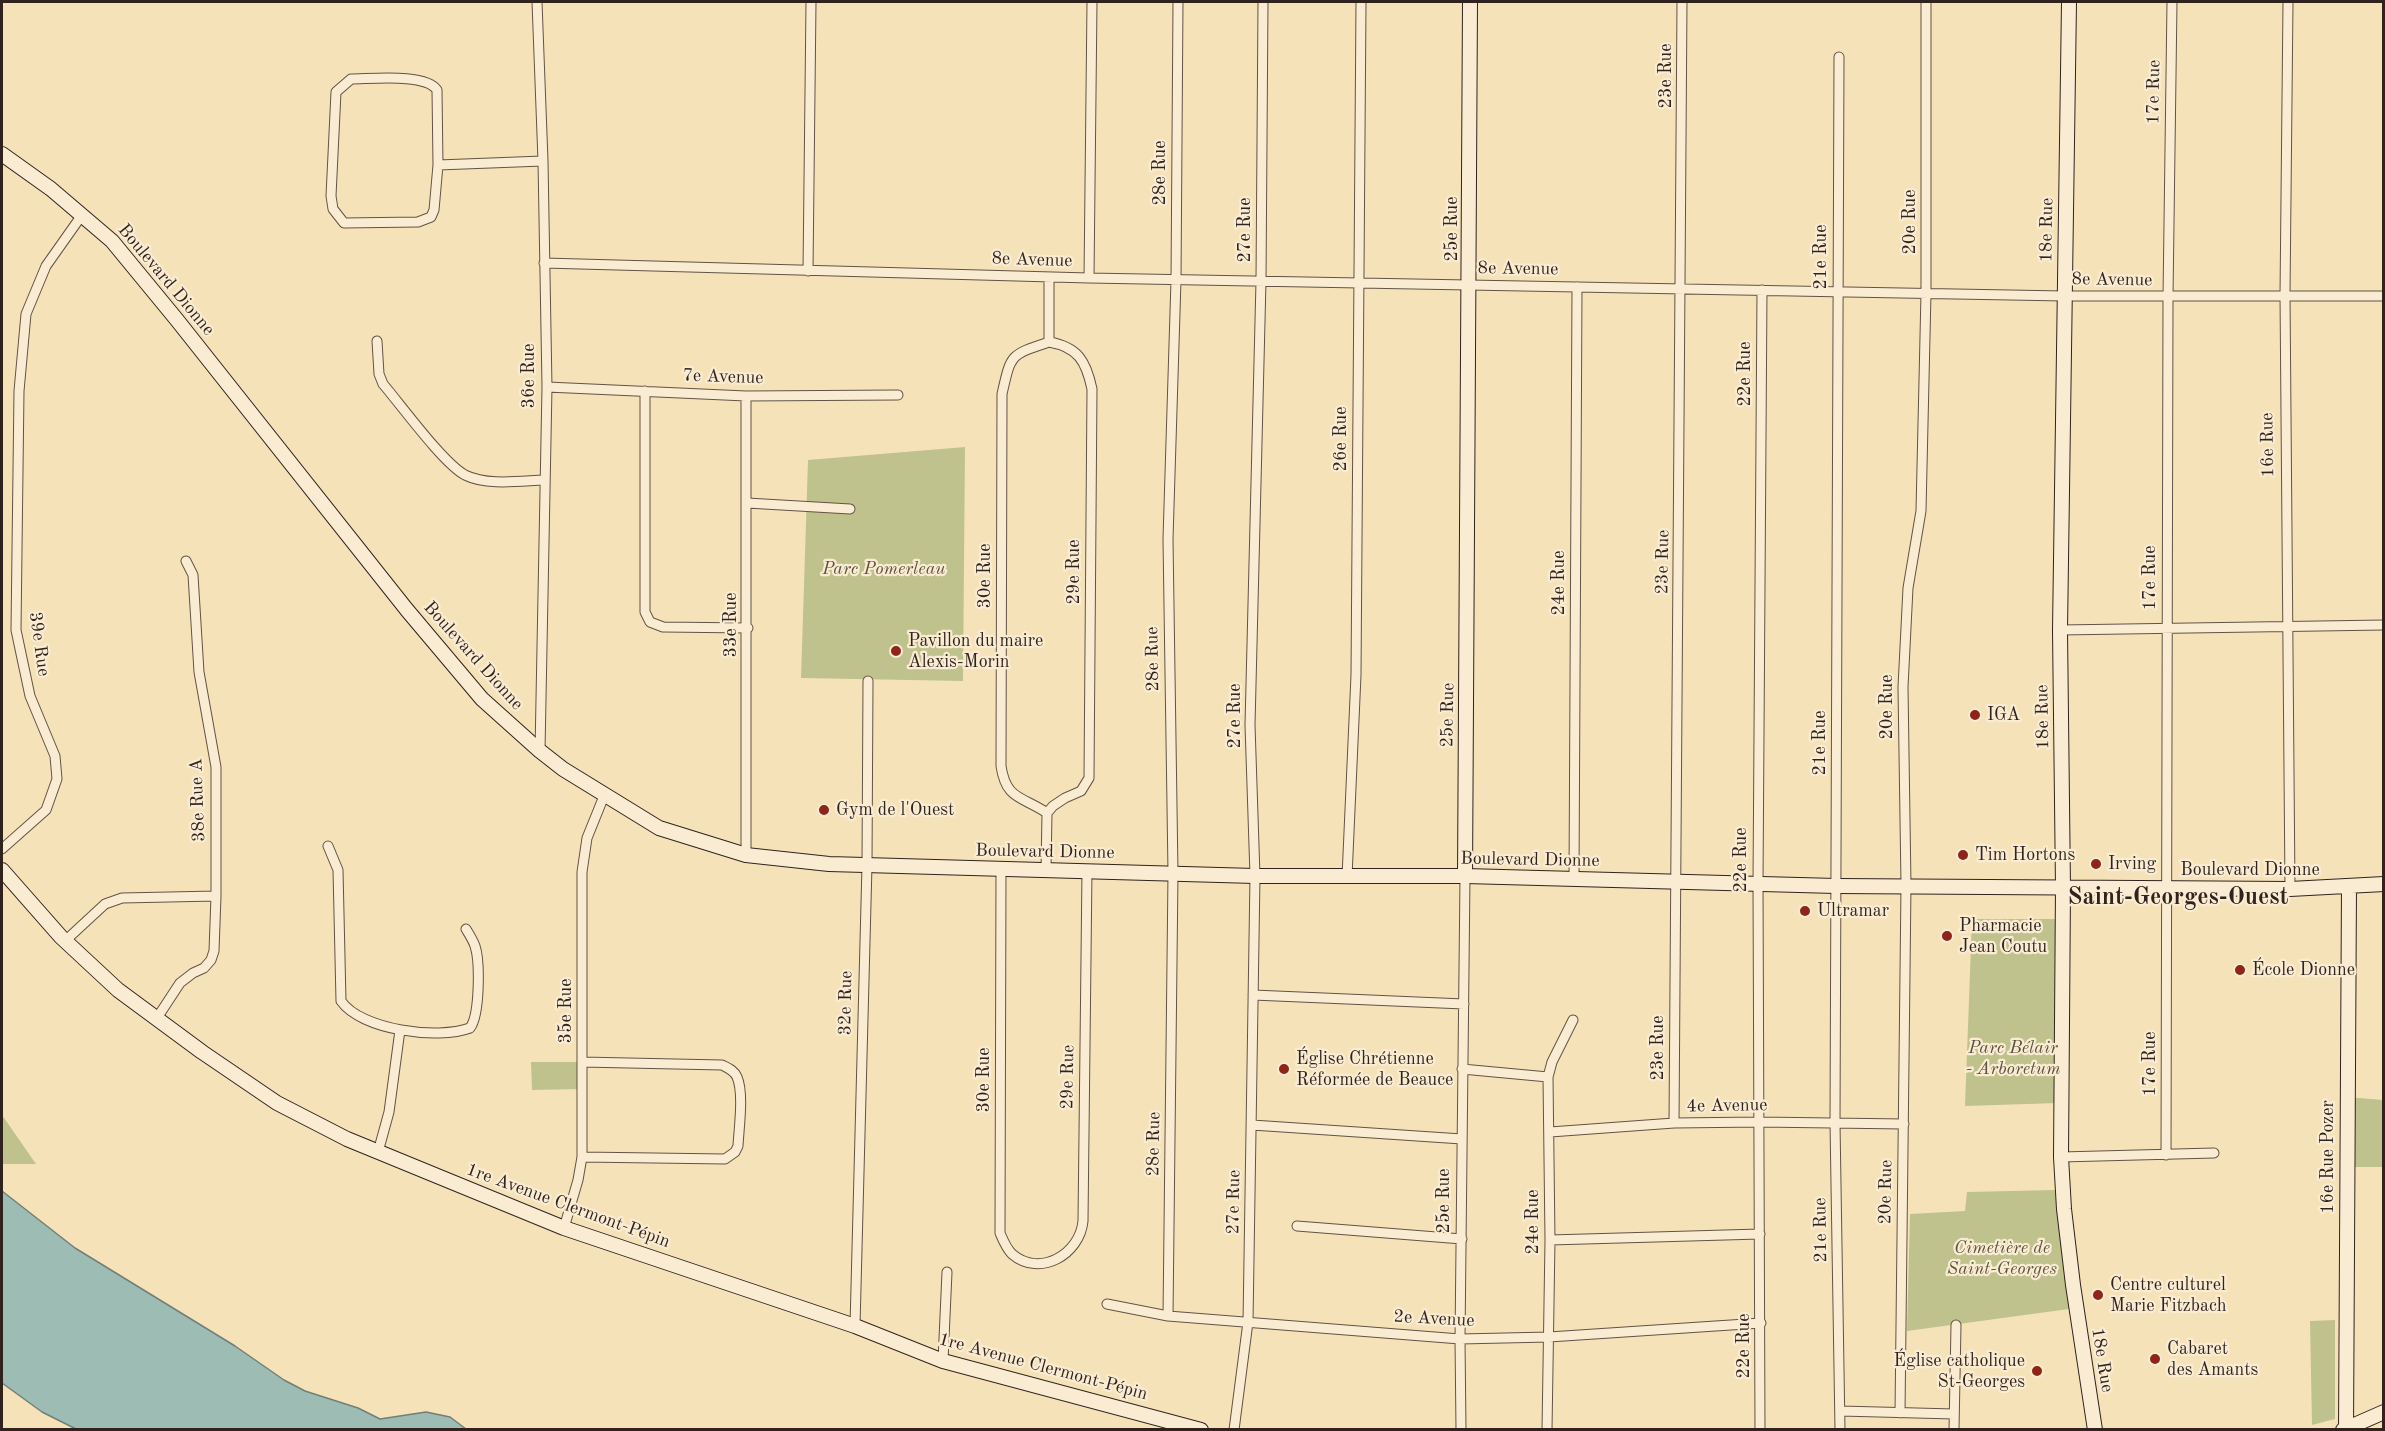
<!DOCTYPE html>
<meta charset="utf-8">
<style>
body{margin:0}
#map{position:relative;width:2385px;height:1431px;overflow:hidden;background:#f6e2b9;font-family:"Old Standard TT",serif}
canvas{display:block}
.frame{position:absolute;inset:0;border:3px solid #30231e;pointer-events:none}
</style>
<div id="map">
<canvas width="2385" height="1431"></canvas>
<div class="frame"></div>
</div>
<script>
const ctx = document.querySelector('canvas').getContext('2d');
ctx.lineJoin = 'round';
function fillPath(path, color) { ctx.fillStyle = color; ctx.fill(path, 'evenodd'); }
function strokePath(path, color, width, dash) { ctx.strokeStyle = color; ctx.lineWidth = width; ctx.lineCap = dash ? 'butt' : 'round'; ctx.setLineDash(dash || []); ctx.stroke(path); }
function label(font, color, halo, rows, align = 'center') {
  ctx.font = font + ' "Old Standard TT",serif'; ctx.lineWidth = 4.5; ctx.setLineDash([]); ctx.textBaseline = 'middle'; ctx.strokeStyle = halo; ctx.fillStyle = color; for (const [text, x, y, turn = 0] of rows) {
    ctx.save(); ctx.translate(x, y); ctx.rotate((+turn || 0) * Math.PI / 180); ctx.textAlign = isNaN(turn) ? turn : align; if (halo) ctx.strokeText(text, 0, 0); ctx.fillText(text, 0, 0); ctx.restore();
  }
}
const green = new Path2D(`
 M965,447L963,681L801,678L808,460Z
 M1972,919H2058V1103L1965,1106Z
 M531,1062H582V1089L532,1090Z
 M2346,1097L2383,1100V1167H2346Z
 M2,1115L36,1164H2Z
 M2055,1190L2069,1309L1907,1331L1910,1214L1965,1211L1967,1192Z
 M2335,1320V1419L2312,1425L2310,1321Z`);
const water = new Path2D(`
 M2,1191L75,1248L235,1346L284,1380L305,1391L358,1408L380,1419L426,1412L450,1417L466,1429L78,1430L42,1412L2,1383Z`);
const street = new Path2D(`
 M537,2L543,161L547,387L540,751
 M2288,2L2285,295L2290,889
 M1839,57L1835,1123L1840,1430
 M438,165L434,210L431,217L418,222L344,223L333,209L331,196L336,92L351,79C371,79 426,73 437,90L438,165L543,161
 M544,263L1089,278L2064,296H2384
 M808,271L811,2
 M1089,278L1092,2
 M377,341L379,374L383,384C401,405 443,463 465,475C487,486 520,481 544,480
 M547,387L746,396L898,395
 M645,391V612L650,622L663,627L748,628
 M747,503L850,509
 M2060,630L2384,625
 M1047,813C1022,796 1006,800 1001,766L1002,394C1011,354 1010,355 1049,342
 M328,846L338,870L341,1001C361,1030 438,1040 470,1028C480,1015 480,961 475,946C473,940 469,934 466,929
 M2,849L46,810L57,779L55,756L30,696L16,630L19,391L26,314L46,266L82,215
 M746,855V396
 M1001,869L1000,1233C1003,1240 1006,1248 1012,1254C1040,1278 1080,1254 1083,1221L1087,870
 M1046,870L1047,813L1053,806L1065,798L1081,791L1089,778L1092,389C1086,361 1078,347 1049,342V277
 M1347,877L1356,675L1361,2
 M1574,878L1577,287
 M65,941L105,904L122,898L216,896
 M1253,995L1464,1004
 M157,1018L180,983L193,973L204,968L211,960L214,951L216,896V767L199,672L193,575L186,561
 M1462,1069L1548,1077
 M1674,1123L1682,2
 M1252,1125L1462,1139
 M1550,1132L1674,1123L1760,1122L1904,1124
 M378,1152L389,1112L400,1030
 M2166,1155L2168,297L2172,2
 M582,1157L725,1159L735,1152L738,1146C739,1127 744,1093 737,1077C734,1070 728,1068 722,1065L582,1062
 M2061,1157L2214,1153
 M1297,1226L1462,1239
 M564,1228L578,1180L582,1157V872L587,838L604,796
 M1550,1240L1760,1234
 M1107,1304L1168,1316L1460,1339L1549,1337L1761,1323
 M1168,1316L1173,873L1168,539L1176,280L1178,2
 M855,1326L867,865L868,681
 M943,1361L947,1272
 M1841,1411L1954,1414
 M1900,1413L1906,885L1903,687L1908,588L1921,511L1926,293V2
 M1234,1430L1248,1322L1255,876L1250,725L1261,281L1263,2
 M1461,1430L1460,1339L1465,876
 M1547,1430L1550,1240L1548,1077L1552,1062L1573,1020
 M1760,1430L1758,883L1762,290
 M1954,1430L1956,1325`);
const secondary = new Path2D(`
 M2069,2L2060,630L2063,888L2061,1157L2064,1209L2073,1285L2095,1430
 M2,154L51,189L112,241L177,320L407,610L482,699L540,751L563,769L659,828L746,855L829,864L1255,876H1465L1836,886L2290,889L2384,884
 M2,870L61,937L118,990L202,1052L277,1103L347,1139L564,1228L855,1326L943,1361L1201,1430
 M1465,876L1470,2
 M2343,1430L2384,1412
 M2346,1430L2349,886`);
const markers = [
 [896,651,6,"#8f2418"],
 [1975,715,6,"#8f2418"],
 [824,810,6,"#8f2418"],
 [1963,855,6,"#8f2418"],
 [2096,864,6,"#8f2418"],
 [1805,911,6,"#8f2418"],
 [1947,936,6,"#8f2418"],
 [2240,970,6,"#8f2418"],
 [1284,1069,6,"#8f2418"],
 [2098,1295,6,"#8f2418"],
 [2155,1359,6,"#8f2418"],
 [2037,1371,6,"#8f2418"]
];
const streetNames = [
 ["23e Rue",1666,76,-90],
 ["17e Rue",2154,92,-89],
 ["28e Rue",1160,173,-90],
 ["20e Rue",1910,222,-90],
 ["25e Rue",1452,229,-90],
 ["27e Rue",1245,230,-90],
 ["18e Rue",2047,230,-89],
 ["21e Rue",1821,257,-90],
 ["8e Avenue",1032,260,2],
 ["8e Avenue",1518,269,1],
 ["Boulevard Dionne",166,280,50],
 ["8e Avenue",2112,280,1],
 ["22e Rue",1745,374,-90],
 ["36e Rue",529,376,-90],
 ["7e Avenue",723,377,2],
 ["26e Rue",1341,439,-90],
 ["16e Rue",2268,445,-91],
 ["23e Rue",1663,562,-89],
 ["29e Rue",1074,572,-90],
 ["30e Rue",985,576,-90],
 ["17e Rue",2150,578,-90],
 ["24e Rue",1559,583,-90],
 ["33e Rue",731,625,-90],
 ["39e Rue",39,644,82],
 ["Boulevard Dionne",473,656,48],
 ["28e Rue",1153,659,-91],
 ["20e Rue",1887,707,-90],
 ["25e Rue",1448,715,-89],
 ["27e Rue",1235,716,-90],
 ["18e Rue",2043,717,-91],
 ["21e Rue",1820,743,-90],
 ["38e Rue A",198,800,-92],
 ["Boulevard Dionne",1045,852,1],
 ["Boulevard Dionne",1530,860,1],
 ["22e Rue",1741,860,-90],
 ["Boulevard Dionne",2250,870],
 ["32e Rue",846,1003,-89],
 ["35e Rue",566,1011,-90],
 ["23e Rue",1658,1048,-90],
 ["17e Rue",2150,1064,-90],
 ["29e Rue",1068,1077,-89],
 ["30e Rue",984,1080,-90],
 ["4e Avenue",1727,1106,-1],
 ["28e Rue",1154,1144,-89],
 ["16e Rue Pozer",2328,1157,-90],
 ["20e Rue",1886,1192,-89],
 ["25e Rue",1444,1201,-90],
 ["27e Rue",1234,1202,-89],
 ["1re Avenue Clermont-Pépin",568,1206,20],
 ["24e Rue",1533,1222,-90],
 ["21e Rue",1821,1230,-91],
 ["2e Avenue",1434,1319,3],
 ["22e Rue",1744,1346,-90],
 ["18e Rue",2102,1360,81],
 ["1re Avenue Clermont-Pépin",1043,1367,15]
];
const parkNames = [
 ["Parc Pomerleau",884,569],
 ["Parc Bélair",2013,1048],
 ["- Arboretum",2013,1069],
 ["Cimetière de",2002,1248],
 ["Saint-Georges",2002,1269]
];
const poiNames = [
 ["Pavillon du maire",908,641],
 ["Alexis-Morin",908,662],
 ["IGA",1987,715],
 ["Gym de l'Ouest",836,810],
 ["Tim Hortons",1975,855],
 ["Irving",2108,864],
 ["Ultramar",1817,911],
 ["Pharmacie",1959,926],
 ["Jean Coutu",1959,947],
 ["École Dionne",2252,970],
 ["Église Chrétienne",1296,1059],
 ["Réformée de Beauce",1296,1080],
 ["Centre culturel",2110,1285],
 ["Marie Fitzbach",2110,1306],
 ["Cabaret",2167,1349],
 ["des Amants",2167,1370],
 ["Église catholique",2025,1361,"right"],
 ["St-Georges",2025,1382,"right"]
];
const districtNames = [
 ["Saint-Georges-Ouest",2178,898]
];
fillPath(green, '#c0c28d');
fillPath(water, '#9dbdb4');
strokePath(water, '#717f78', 1.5);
strokePath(street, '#625345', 11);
strokePath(secondary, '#30231e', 16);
strokePath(street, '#f9ecd2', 9);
strokePath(secondary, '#f9ecd2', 14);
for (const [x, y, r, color] of markers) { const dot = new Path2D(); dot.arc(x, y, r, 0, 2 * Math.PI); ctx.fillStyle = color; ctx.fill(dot); strokePath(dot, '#f9ecd2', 2); }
label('18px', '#30231e', '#f9ecd2', streetNames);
label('italic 18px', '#5b533f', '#f9ecd2', parkNames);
label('18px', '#30231e', '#f9ecd2', poiNames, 'left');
label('bold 24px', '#30231e', '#f9ecd2', districtNames);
</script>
